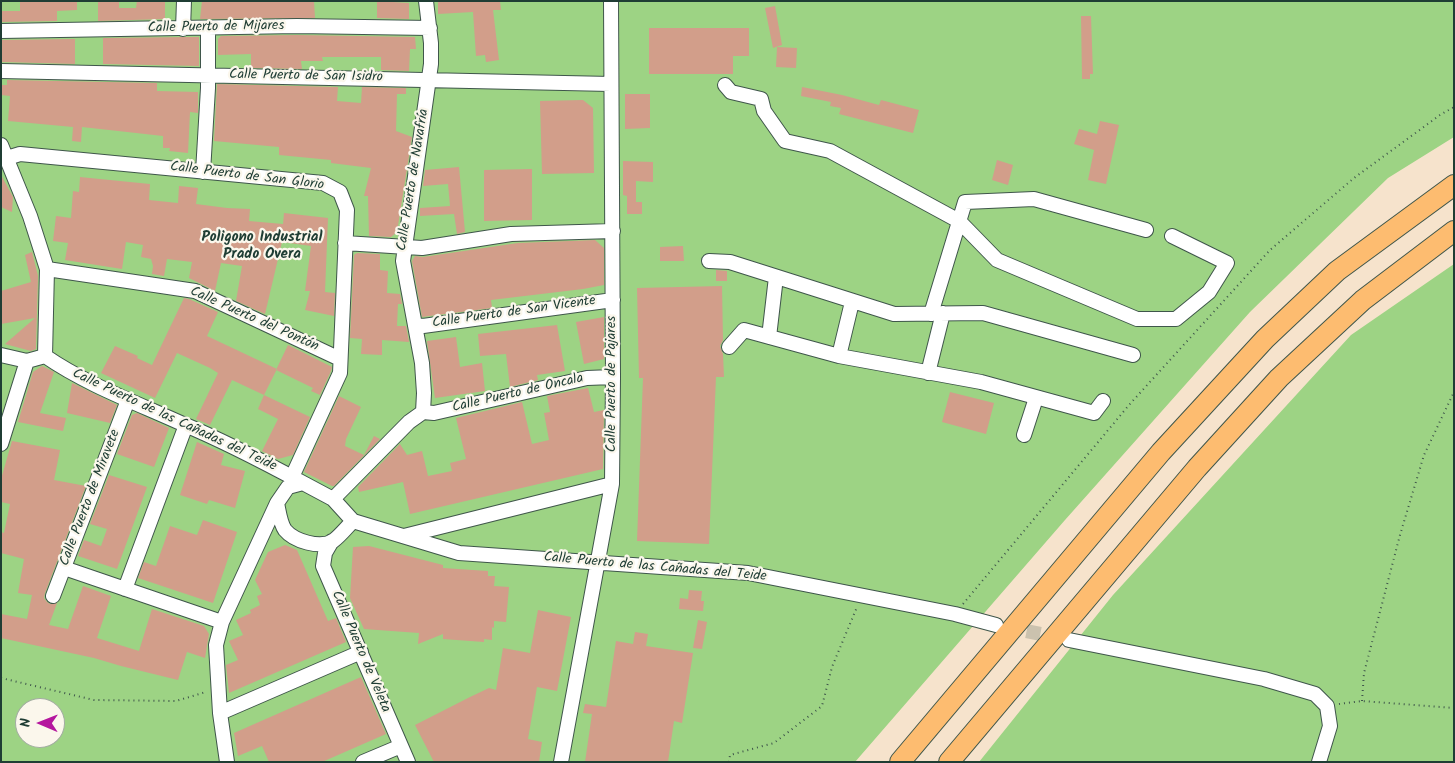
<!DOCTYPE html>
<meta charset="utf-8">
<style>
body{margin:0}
#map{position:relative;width:1455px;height:763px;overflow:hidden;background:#f6e3cc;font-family:Kalam,sans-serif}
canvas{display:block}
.frame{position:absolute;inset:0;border:2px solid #1f3d34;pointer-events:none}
.north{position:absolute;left:15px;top:698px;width:50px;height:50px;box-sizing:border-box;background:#fbf7ec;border:1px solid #a3ada2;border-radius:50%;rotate:271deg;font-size:14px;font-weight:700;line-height:20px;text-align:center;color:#1f3d34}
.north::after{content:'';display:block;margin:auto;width:18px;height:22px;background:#b5179e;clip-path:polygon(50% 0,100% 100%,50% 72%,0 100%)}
</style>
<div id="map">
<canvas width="1455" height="763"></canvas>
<div class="frame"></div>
<div class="north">N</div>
</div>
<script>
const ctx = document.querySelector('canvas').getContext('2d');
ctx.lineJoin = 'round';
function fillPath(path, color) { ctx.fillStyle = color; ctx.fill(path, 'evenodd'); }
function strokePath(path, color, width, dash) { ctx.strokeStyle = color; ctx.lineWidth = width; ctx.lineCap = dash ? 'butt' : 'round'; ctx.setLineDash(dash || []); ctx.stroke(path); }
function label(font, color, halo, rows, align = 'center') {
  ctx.font = font + ' Kalam,sans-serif'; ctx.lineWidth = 4.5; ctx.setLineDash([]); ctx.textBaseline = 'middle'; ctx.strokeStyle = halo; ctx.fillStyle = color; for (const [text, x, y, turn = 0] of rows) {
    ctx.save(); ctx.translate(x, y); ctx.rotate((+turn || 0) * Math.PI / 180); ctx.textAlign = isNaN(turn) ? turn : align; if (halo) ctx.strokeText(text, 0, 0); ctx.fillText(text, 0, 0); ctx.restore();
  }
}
const green = new Path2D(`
 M1,1H1454V137L1388,178L1250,312L1065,520L855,762H1ZM25,708H55V738H25Z
 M1454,264V762H979L1113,595L1351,335Z`);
const building = new Path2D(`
 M20,1H77V10L57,11V21L1,22V11H20Z
 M98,1H119V8H136L137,1H165V19L98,21Z
 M202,1H314L315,18L200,19Z
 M377,1L409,3V19L377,18Z
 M438,1H500L501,10H493L499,60L486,62L485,55L476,56L473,12L438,14Z
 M775,6L782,45L773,48L765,8Z
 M1081,16H1091L1093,74H1090V79H1082Z
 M649,28H749V56H733V74H649Z
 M297,35L415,37L416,49H410L409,71L381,70V57H322L323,61H301L302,69L251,68V54L218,55V39L221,36Z
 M187,37H199V66L103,64V38Z
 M75,39V64L1,62V40Z
 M777,47L797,48L796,68L776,67Z
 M7,80L157,83V91L198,92V113L190,112L188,153L169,151L170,148H163V136L82,127L81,142L72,141L73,127L8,121L10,96L1,95V85H7Z
 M217,84L338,87L337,101L361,103L362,87L406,88V94H397L396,131L412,137L397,232L391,237L369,236L368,196H364L371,168L331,163V160L279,155V147L214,141Z
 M802,87L842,95L879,105L881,100L919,110L913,133L839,114L841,108L830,106L831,102L801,96Z
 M625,94H650V128L625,129Z
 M583,100L593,108L594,173L542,174L540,101Z
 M1100,121L1119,125L1106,184L1088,180L1094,150L1074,144L1079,129L1097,134Z
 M997,160L1013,165L1008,185L992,180Z
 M623,161L653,162V182L636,181V202H642V214H627V196L623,195Z
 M459,167L465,232L457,234L454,214L420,216V208L450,206L448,184L423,186L425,170Z
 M532,169V220L484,221V170Z
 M1,175L13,197L12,212L1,207Z
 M80,177L150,184L149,200L178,203L179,186L198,188L196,204L227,208L250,209L249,221L283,224L284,213L328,218L325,292L335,293L334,316L305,310L310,291H305L311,246L282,242L265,314L236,301L242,266L221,263L215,291L189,278L192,262L167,259L164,276L152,274L153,266L151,259L141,257L143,245L126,242L122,269L65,260L68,243L53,241L56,216L71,218L73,191L79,192Z
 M595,240L604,248V285L583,289L491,300L492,308L422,317L412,261L415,256L423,257L518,243Z
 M683,246L684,261H660V247Z
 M32,252L38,276L36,346V349L31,351L5,344L35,318L1,324V291L31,282L25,255Z
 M357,253L380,254V270L388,271L387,293L400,294L402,304H398L397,326H406L409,342L382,340V355L361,354L362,339L350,338L354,255Z
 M716,270L727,271V281H716Z
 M722,286L723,340L720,346L723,354L724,377H716L709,544L637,541L643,378H639L637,288Z
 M184,298L189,299L218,312L207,336L277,369L264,395L232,380L210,425L196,419L218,373L210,368L177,353L155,398L101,373L115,346L138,356L137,358L152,365Z
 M604,317V359L584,364L576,322Z
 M557,325L565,371L537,375L538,380L510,387L506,354L480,356L478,334Z
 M456,337L460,367L482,363L485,391L435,398L427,341Z
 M288,345L332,367L331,371L320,395L311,391L313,388L276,370Z
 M42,366L54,372L40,413L66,418L63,431L18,422L33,372Z
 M72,383L117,405L110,423L67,413Z
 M588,388L594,412L604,410L603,469L410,514L403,482L359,492L358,487L400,444L407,455L422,451L428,476L452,471L450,463L466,459L456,418L522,402L532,444L549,440L544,413L550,412L547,396Z
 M950,392L994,403L986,434L942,422Z
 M264,395L310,417L293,455L278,459L262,451L278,419L258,409Z
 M339,396L361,407L346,439L345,446L364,455L374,436L380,439L334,486H332L304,472Z
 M137,413L169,428L154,467L117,454L132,415Z
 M12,441L60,450L54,480L86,486L45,593L44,598L47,602L50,604L57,603L49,625L68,629L83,586L111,596L97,638L139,651L152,609L204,626L209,634L205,658L187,652L178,680L121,666L94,658L1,638V614L27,619L32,595L18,593L24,559L1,553V532L4,533L10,504L1,502V479Z
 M197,442L224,454L221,465L245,471L235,508L209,500L207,504L180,495Z
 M109,475L147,487L117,569L78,556L84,540L101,546L107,529L90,524Z
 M203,520L237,532L213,603L138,578L144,562L156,566L170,526L197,535Z
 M285,545L297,550L328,621L336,618L346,642L229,693L226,665L238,660L229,641L243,635L236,620L251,613L250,610L260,605L257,596L262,594L255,580L268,552Z
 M369,546L443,565V568L488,571V576H495L494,586L509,587L506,622L494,621V628L492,627V640L484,639V642L443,639V634L418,644L419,633L364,629L350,598L353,547Z
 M689,590L702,591L701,601H704L703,611L679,609L680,598L688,599Z
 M538,610L571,617L557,691L537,687L528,739L542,742L539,762H434L415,725L470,697L489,688L496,690L503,648L530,653Z
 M698,620L707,622L702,649L693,648Z
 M635,632L648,634L646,646L693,653L682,723L674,721L668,762H585L592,714L583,713L585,704L606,707L616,641L633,644Z
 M361,677L386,734L322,762H269L262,746L238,756L234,733Z`);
const minorTunnel = new Path2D(`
 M1006,627L1061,638`);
const path = new Path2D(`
 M963,604L1129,405L1270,250L1354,178L1440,115L1454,107
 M1,678L94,700L176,701L206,692
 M1362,701L1364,673L1400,535L1424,455L1454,392
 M1339,704L1362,701L1454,708
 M729,762L730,755L774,743L822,706L832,667L857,607`);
const minor = new Path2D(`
 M183,29L184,1
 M1,31L297,26L430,28
 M1,71L611,84
 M725,85L731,92L761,99L764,111L785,141L830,151L959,221L997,260L1137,319H1176L1209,292L1227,263L1172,236
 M1,145L30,216L47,269L45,356L27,361L1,355
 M7,158L20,154L323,183L340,192L347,210L340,373L292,477
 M203,172L208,88V28
 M345,243L422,248L511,234L613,231
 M709,261L730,262L894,314L983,313L1133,355
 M47,269L195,291L340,359
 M931,314L965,202L1034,199L1146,230
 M415,325L423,326L613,300
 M769,337L776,277
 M729,347L744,330L839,356L981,382L1094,413L1103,401
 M45,356C87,385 137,403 183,424C224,441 264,462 303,483
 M839,356L852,302
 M928,373L943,313
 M423,412L434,413L587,378L613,377
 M1024,435L1036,398
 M1,444L27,361
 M303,483L333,499L353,521C347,527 340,536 333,541C320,549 294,541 285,530C280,523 279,512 277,503L288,487Z
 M333,499L409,422L423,412L424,393L422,363L403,261L431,64V43L426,1
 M353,521L459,553L748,573L955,614L996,625
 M404,536L612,484
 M332,541L325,553L323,566L408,762
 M64,568L222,622
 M125,589L186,425
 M53,596L128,400
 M1069,640L1264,679L1315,694L1327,706L1330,726L1319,762
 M220,713L361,652
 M227,762L220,713L216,645L222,622L277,503
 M363,762L401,746
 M561,762L612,484L613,377L611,1`);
const highway = new Path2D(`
 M900,762L1161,452L1265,339L1337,271L1454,185
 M949,762L1197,468L1279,378L1363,300L1454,231`);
const streetNames = [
 ["Calle Puerto de Mijares",216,28,-1],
 ["Calle Puerto de San Isidro",306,77,1],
 ["Calle Puerto de San Glorio",247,177,7],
 ["Calle Puerto de Navafría",414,180,-81],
 ["Calle Puerto de San Vicente",514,313,-8],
 ["Calle Puerto del Pontón",254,320,24],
 ["Calle Puerto de Pajares",613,384,-90],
 ["Calle Puerto de Oncala",518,394,-13],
 ["Calle Puerto de las Cañadas del Teide",174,421,25],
 ["Calle Puerto de Miravete",91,498,-69],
 ["Calle Puerto de las Cañadas del Teide",655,568,5],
 ["Calle Puerto de Veleta",360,652,67]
];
const neighbourhoodNames = [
 ["Poligono Industrial",262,238],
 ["Prado Overa",262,255]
];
fillPath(green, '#9dd384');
fillPath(building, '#d29e8a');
strokePath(minorTunnel, '#cbc2ae', 14, [14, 7]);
strokePath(minor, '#3f564b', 16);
strokePath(highway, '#3f564b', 22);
strokePath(path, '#3f564b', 2, [1, 4]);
strokePath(minor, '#fff', 14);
strokePath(highway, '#fdbc70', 20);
label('14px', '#1f3d34', '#fbf7ec', streetNames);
label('bold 15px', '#1f3d34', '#fbf7ec', neighbourhoodNames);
</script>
